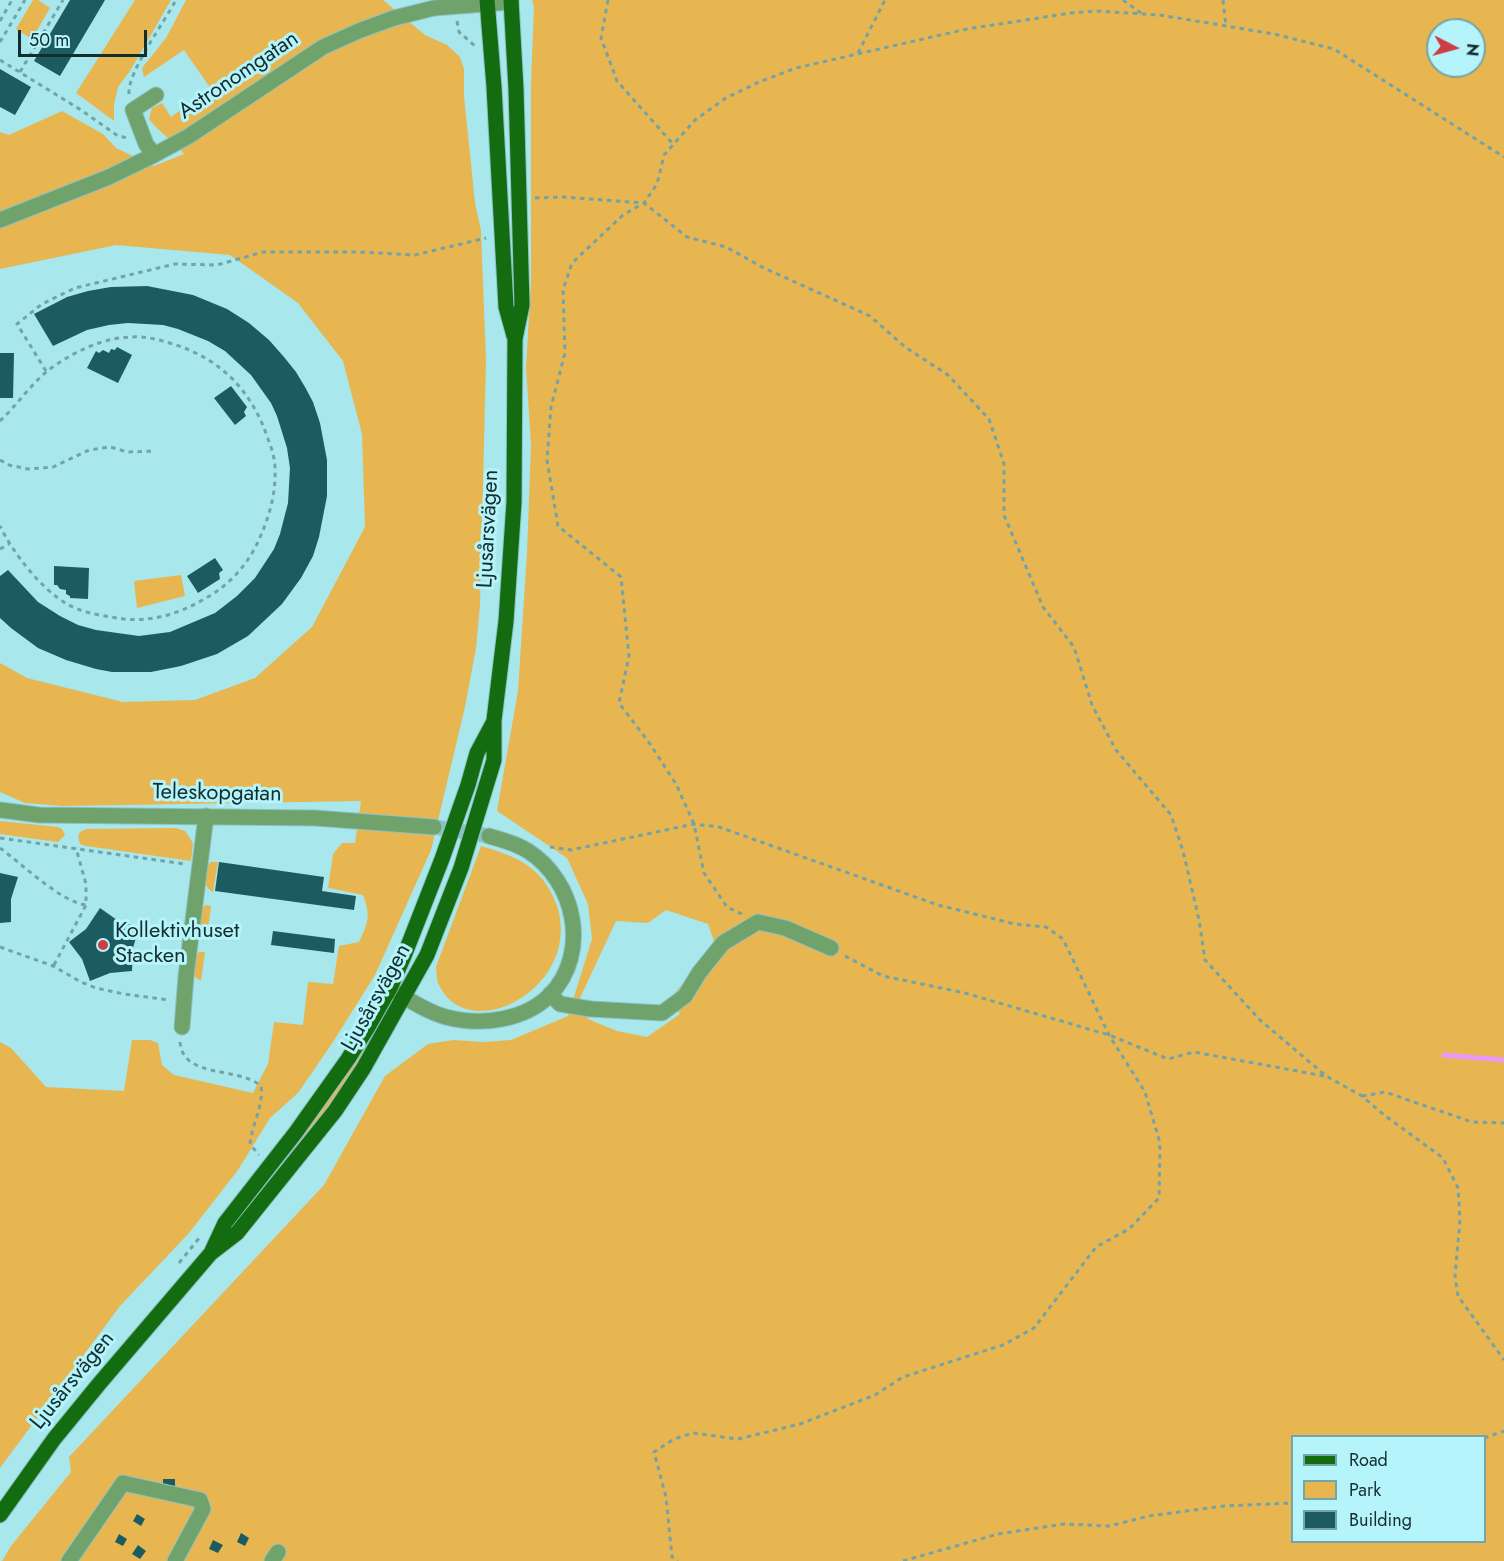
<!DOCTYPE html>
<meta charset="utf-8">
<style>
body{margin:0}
#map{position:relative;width:1504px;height:1561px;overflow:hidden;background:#a8e7ec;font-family:Jost,sans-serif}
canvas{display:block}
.legend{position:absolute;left:1291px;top:1435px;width:195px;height:108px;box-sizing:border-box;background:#b5f4fa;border:2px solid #75a4a9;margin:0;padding:8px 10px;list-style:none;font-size:18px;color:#142d2f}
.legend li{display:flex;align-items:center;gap:12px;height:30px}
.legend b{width:30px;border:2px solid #75a4a9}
.north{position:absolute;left:1426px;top:18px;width:60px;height:60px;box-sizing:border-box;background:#b5f4fa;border:2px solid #75a4a9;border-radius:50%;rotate:96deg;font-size:16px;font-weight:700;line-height:24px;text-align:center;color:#142d2f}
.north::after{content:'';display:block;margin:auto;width:21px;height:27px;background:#cd3d44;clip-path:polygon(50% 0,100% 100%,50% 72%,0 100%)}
.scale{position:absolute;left:18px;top:30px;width:129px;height:27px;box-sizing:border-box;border:3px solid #142d2f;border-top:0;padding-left:8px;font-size:18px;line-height:21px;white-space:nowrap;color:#142d2f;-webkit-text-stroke:4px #b5f4fa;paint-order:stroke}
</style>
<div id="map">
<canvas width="1504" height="1561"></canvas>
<ul class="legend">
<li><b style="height:8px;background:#136c10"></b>Road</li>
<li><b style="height:16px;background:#e8b650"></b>Park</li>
<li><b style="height:16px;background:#1c5c61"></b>Building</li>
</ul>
<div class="north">N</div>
<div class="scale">50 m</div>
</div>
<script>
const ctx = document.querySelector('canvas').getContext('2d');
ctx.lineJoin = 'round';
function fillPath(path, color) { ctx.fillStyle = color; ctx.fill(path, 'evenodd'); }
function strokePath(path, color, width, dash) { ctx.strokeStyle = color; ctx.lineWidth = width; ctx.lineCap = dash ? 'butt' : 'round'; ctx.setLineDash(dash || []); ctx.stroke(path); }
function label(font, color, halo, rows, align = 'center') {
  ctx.font = font + ' Jost,sans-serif'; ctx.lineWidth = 6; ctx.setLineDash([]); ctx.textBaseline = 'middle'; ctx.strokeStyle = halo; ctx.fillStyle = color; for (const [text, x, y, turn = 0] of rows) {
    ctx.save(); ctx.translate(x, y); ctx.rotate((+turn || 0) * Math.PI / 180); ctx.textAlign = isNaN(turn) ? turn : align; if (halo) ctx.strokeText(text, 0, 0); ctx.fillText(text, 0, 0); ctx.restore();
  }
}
const green = new Path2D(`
 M33,0H38L50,8L32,39L16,29Z
 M135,0H171L130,71L118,87L114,105V121L76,93Z
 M186,0H383L425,35L447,45L460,57L464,69V96L471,164L475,203L481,230L486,361L480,605L476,648L465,707L431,850L375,975L333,1042L298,1093L270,1118L238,1170L189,1233L120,1306L0,1468V1042L11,1048L46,1087L124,1091L132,1040H150L158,1043L162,1065L174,1075L253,1093L268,1064L274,1022L303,1025L308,982L333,984L339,946L359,942C368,923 371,916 363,895L328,888L333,854L342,843H355L361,801L63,806L25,803L0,792V663L27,678L123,702L195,700L255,678L312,627L365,527L362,434L343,361L298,303L230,255L116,245L0,269V132L9,135L62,111L103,134L116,148L154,166L184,154C175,141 159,133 149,119L152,108L162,103L171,117L211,89L184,50L144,77L142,68L166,38Z
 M532,0H1504V1561H2L11,1546L71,1472L69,1457L324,1185L385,1076L428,1044L453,1040L483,1042L511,1040L568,1016L592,939L588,904L567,858L497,811L518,691L527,553L531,445L526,368L531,281V83L534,7ZM1438,30H1474V66H1438ZM666,910L708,924L715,944L670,999L680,1014L647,1037L617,1031L588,1019L580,998L616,921L648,923ZM1292,1436H1484V1542H1292Z
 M181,575L185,596L137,608L134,581Z
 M0,821L58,827L62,829L65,835L58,842L0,834Z
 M176,828L185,831L193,843L191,861L86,846L80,844L78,836L80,832L86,829Z
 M481,846C517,856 544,868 557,906C583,987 469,1048 439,985C436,980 437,972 436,967Z
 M211,862H218L213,892C202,886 201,871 211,862Z
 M206,905L211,906L207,938L198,932L202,908Z
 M199,952H205L201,981L192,975L193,959Z
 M388,1010L383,1024L340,1092L231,1229L286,1157L383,1014Z`);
const stream = new Path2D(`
 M1444,1055L1504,1060`);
const building = new Path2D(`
 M70,0H105L60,76L34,61Z
 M0,69L31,87L15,115L0,107Z
 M147,286L193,295L227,309L249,323L269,340L284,357L296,372L305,387L313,402L320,423L327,460V496L319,537L313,556L301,578L282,604L248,636L217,654L181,666L151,672H112L96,669L66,660L38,648L11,628L0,618V576L8,570L38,602L60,616L78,625L96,630L139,636L170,632L215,613L237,596L255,578L274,549L280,534L288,503L290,468L287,448L277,416L271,403L251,375L225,351L208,341L178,329L163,325L128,323L109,325L87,330L53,346L34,314L67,297L88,291L111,287Z
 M117,347L132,355L118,383L87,368L96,351L99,353L103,350L109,353L111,349L115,350Z
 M0,353H14L13,398H0Z
 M231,386L247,407L244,412L246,416L235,425L214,398Z
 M215,558L223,570L219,573L220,579L198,593L187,576Z
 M54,566L89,568L88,599L70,598V596L66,594V590L60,589L57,585H54Z
 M219,862L324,877L322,891L356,896L354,910L215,891Z
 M0,873L18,877L11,899V922L0,923Z
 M100,908L117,920L139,927L133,948L132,971L110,973L90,981L82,959L69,942L86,929Z
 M273,931L335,939L334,953L271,945Z
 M163,1479H175V1491L163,1490Z
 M137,1514L145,1519L141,1526L133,1521Z
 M241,1533L249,1538L245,1546L237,1542Z
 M119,1534L127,1539L123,1546L115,1542Z
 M213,1540L223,1545L218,1553L209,1549Z
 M138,1545L146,1551L140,1559L132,1554Z`);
const minorTunnel = new Path2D(`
 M434,827L489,836`);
const path = new Path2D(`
 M608,0L601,38L617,81L673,144
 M1123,0L1141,13
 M1223,0L1226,26
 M0,21L12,0
 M457,21L459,32L475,46
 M0,42L25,0
 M858,53L885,0
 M0,60L81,110L118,136L128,138
 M20,72L63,0
 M129,94C127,73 165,21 176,0
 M535,198L563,197L644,203L687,237L726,247L764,268L870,316L905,347L948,375L989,419L1004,464V515L1043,607L1074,647L1092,705L1116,750L1171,815L1183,851L1199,920L1205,960L1260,1020L1326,1076L1362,1096L1384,1115L1443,1158L1458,1188L1460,1220L1455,1276L1458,1296L1504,1360
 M46,371L17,324L42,304L75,288L175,264L217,265L263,252H358L415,255L486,238
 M0,421C19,403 35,378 57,364C80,349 106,337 133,337C146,336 160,340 173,344C221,359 252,391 268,439C272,449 275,459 275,469C276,492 270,514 261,535C250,562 231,584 206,598C181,613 153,622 124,619C105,616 84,614 67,604C41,589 13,553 0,526
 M0,460L9,465L28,469L53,467L89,450L110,447L128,452L155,451
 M0,549L9,544
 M0,838L185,864
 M550,847L571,850L694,824L719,827L938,905L1015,924L1046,927L1063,939L1109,1035L1145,1092L1160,1143L1159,1198L1129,1229L1096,1247L1034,1328L1003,1345L903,1377L875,1395L800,1424L738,1439L693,1433L674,1439L654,1452L666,1497L672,1557L678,1561
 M0,848C22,864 61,902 86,905
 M742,914L727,907L704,873L694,824L676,784L650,744L619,703L629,656L621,577L558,526L547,460L551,407L565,353L563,290L572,263L623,215L644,203L657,184L664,155L695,120L726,98L759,82L796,68L967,29L1071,13L1096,11L1160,15L1274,34L1334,49L1504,157
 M0,947L53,966L81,982L96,988L124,994L169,1000
 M845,956L883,976L965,993L1109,1035L1168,1059L1194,1052L1324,1076
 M54,965L86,905V884L76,848
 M180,1042C183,1079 237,1066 261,1086C264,1105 252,1124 250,1144L259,1155
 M1362,1096L1385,1092L1472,1122L1504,1123
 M179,1263L200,1237
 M1484,1438L1504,1431
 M903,1561L998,1534L1064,1524L1109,1526L1149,1516L1224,1506L1292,1503`);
const minor = new Path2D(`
 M154,155L146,144L133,110L156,95
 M0,220L109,177L154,155L189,136L323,47L361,30L394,18L434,8L511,2
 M0,810L39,815L315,818L434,827
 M393,990C409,1000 428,1012 446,1017C480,1026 524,1021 550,995C591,952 575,881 528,851C516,843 502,840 489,836
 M550,994L560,1004L591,1009L662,1013L685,996L699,973L723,943L758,922L785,928L831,948
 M182,1027L186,976L206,816
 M69,1561L123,1483L200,1500L203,1509L175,1561
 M272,1561L278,1552`);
const major = new Path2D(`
 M487,0L494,87L506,307L514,336
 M212,1251L225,1223L296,1132L348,1059L368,1027L390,988L404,956L442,859L468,785L477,753L493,723
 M0,1515L54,1439L99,1384L211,1253L237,1233L335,1111L363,1069L427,955L461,868L494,760V720L506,621L514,502L515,339L522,305L516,89L511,0`);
const markers = [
 [103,945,6,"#cd3d44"]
];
const streetNames = [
 ["Astronomgatan",239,76,-34],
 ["Ljusårsvägen",489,529,-87],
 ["Teleskopgatan",217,794,1],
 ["Ljusårsvägen",377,998,-61],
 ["Ljusårsvägen",73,1381,-51]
];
const poiNames = [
 ["Kollektivhuset",115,932],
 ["Stacken",115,957]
];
fillPath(green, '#e8b650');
strokePath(stream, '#eb99f7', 5);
fillPath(building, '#1c5c61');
strokePath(minorTunnel, '#8ac2c6', 15, [15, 8]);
strokePath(minor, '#8ac2c6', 17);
strokePath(major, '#8ac2c6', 17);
strokePath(path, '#72a3a7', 3, [4.5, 4.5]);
strokePath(minor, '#70a26b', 15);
strokePath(major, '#136c10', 15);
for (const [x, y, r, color] of markers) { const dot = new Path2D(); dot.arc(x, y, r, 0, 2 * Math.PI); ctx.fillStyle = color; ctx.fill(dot); strokePath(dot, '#b5f4fa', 2); }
label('22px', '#142d2f', '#b5f4fa', streetNames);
label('22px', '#142d2f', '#b5f4fa', poiNames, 'left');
</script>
